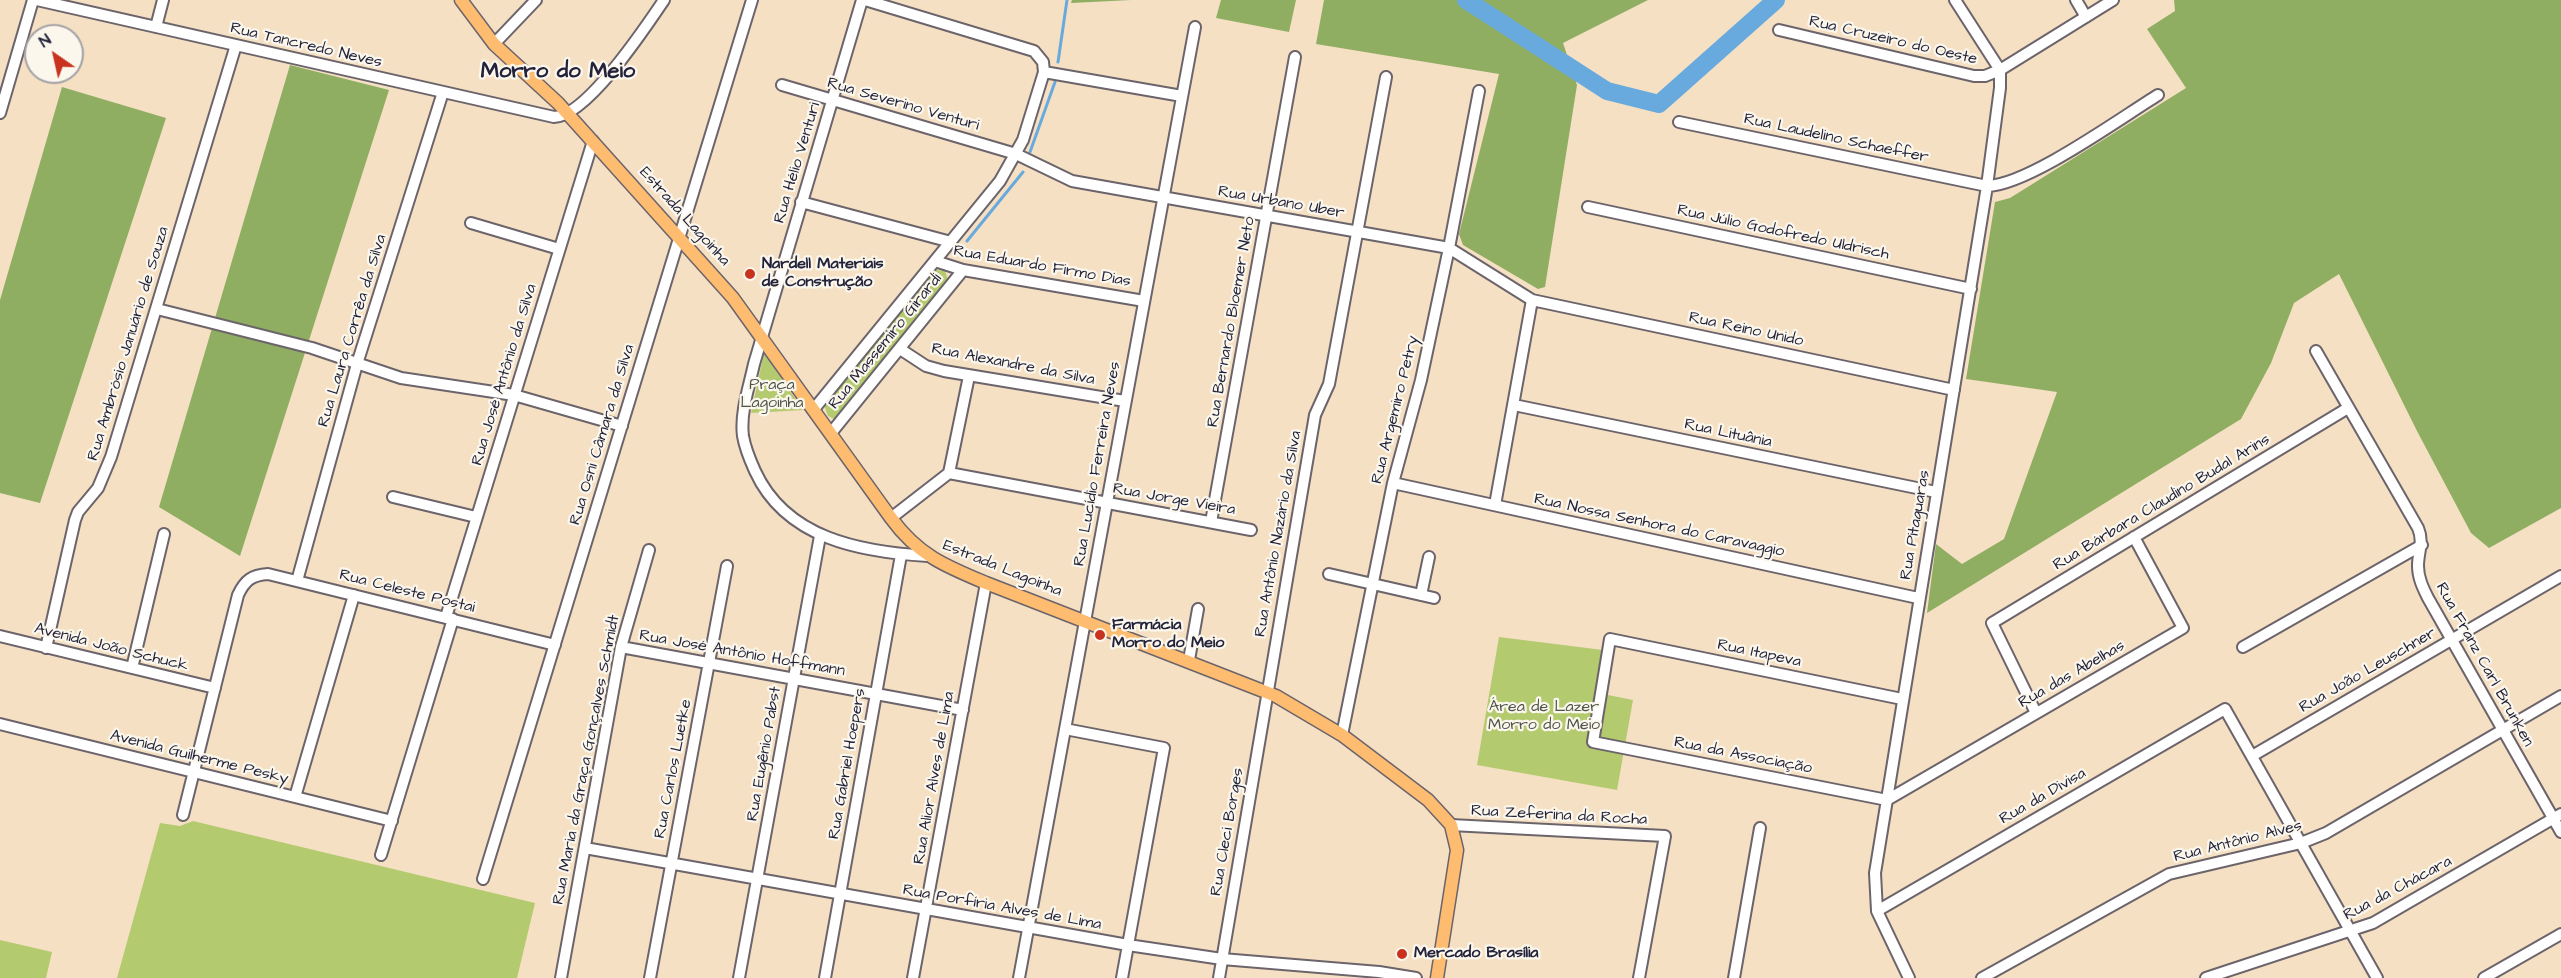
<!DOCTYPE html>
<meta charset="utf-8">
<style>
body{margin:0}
#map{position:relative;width:2561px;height:978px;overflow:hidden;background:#f5e0c4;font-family:"Architects Daughter",sans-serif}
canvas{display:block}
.north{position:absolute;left:24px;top:24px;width:60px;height:60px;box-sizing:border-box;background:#fbf7ec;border:2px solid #a4a2a5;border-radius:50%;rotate:326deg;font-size:16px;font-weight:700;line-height:24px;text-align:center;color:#22223b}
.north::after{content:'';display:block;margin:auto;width:21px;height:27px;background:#c8321e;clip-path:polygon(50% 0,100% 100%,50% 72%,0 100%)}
</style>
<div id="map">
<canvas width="2561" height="978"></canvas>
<div class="north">N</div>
</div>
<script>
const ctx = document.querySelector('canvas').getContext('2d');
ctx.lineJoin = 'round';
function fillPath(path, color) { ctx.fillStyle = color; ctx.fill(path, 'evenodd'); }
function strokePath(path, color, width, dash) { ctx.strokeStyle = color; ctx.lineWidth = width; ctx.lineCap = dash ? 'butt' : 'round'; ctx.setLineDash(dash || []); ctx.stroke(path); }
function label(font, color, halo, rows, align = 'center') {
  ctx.font = font + ' "Architects Daughter",sans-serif'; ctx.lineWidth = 4.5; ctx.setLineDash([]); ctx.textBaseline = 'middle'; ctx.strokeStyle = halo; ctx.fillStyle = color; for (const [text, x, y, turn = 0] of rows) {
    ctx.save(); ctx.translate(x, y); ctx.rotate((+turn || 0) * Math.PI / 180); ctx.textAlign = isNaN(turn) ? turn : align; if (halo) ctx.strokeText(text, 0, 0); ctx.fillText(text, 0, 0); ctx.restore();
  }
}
const green = new Path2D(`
 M936,270L945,271L948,280L836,420L828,416L824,405Z
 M764,353L803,410L751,413Z
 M1499,637L1603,650L1598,693L1633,700L1617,790L1477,765Z
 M193,821L535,903L517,978H117L160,823L180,826Z
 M0,940L52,952L46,978H0Z`);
const forest = new Path2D(`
 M1072,0H1131L1071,3Z
 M1221,0H1296L1289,32L1216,18Z
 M1324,0H1648L1563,43L1577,85L1545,287L1538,289L1463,245L1459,234L1499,74L1316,44Z
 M2174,0H2561V508L2489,548L2471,533L2417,431L2339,274L2294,303L2271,363L2241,419L1927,613L1936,544L1962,564L2004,539L2057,392L1966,379L1995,202L2010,198L2186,88L2147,29L2175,11Z
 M290,65L389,90L240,556L159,507Z
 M62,87L166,118L40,503L0,493V300Z`);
const stream = new Path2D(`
 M1058,62L1067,0
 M1030,152L1055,82
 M967,241L1023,172`);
const river = new Path2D(`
 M1466,0L1607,91L1659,104L1776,0`);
const minor = new Path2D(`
 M37,0L554,117C587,116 645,28 664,0
 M862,0L754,364C749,387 740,413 743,436C745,448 750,460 755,471C786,539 861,552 928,556
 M1955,0L2000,70
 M2076,0L2086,17
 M156,27L163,0
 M1779,30L1974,76H1985L2000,70L2113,0
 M494,44L536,0
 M1044,72L1182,96
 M782,85L1016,154L1072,181L1449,248L1532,300L1954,390
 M0,113L33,0
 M1679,122L1987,186C2028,185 2119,119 2158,95
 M801,202L951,242
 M1588,207L1971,289
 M471,223L559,249
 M935,261L963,270L1144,301
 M157,309L312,348L401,378L514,395L622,426
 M900,349L926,366L944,371L1125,401
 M2316,351L2418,528C2424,542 2418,552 2418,566C2418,578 2423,588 2428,598L2561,832
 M1514,405L1936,492
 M814,409L1000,181L1023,140L1044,72L1043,62L1034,51L865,0
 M831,433L963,270
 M949,473L1251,530
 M1393,483L1918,598
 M393,497L476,517
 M1495,505L1532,300
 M891,518L949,473L969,376
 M1211,522L1295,57
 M1329,574L1434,598
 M297,581L357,364L443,92
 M1421,595L1429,557
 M446,617L593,141
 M0,636L215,688
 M621,647L963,710
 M2243,647L2422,545
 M46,648L75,520L78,512L98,488L111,457L236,45
 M1189,660L1198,609
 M132,668L164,534
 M1902,699L1610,639L1593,742L1887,800L2183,628L2134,537
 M2036,713L1992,623L2348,408
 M0,724L392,821
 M1065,729L1164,748L1122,978
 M1342,735L1393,483L1421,380L1449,248L1479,91
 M2252,756L2561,576
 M295,797L354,595
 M183,815L238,595C245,580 252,575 268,574L555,645
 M1451,825L1665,836L1639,978
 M585,848L1128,945L1222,959L1379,972L1416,978
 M381,855L453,619
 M483,879L752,0
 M1877,911L2225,709L2377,978
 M561,978L621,647L649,550
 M650,978L727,566
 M739,978L820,536
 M825,978L901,555
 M913,978L986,583
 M1019,978L1195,27
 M1219,978L1315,415L1329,384L1386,77
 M1734,978L1760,828
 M1909,978L1877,911L1875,873L1987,186L2000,88V70
 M1982,978L2169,874L2301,843L2326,833L2561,696
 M2206,978L2373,923L2561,814
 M2484,978L2561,934`);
const major = new Path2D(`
 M461,0L494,44L558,103L733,298L891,518C918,555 945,566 986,583L1276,696L1342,735L1428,800L1451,825L1457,850L1437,978`);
const markers = [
 [750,274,6,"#c8321e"],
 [1100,635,6,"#c8321e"],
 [1402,954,6,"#c8321e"]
];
const streetNames = [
 ["Rua Cruzeiro do Oeste",1893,41,13],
 ["Rua Tancredo Neves",306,46,13],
 ["Rua Severino Venturi",903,105,16],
 ["Rua Laudelino Schaeffer",1836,139,12],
 ["Rua Hélio Venturi",798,163,-73],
 ["Rua Urbano Uber",1281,203,10],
 ["Estrada Lagoinha",684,217,48],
 ["Rua Júlio Godofredo Uldrisch",1783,233,12],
 ["Rua Eduardo Firmo Dias",1042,267,10],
 ["Rua Bernardo Bloemer Neto",1232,322,-80],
 ["Rua Reino Unido",1746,330,12],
 ["Rua Laura Corrêa da Silva",353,331,-73],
 ["Rua Massemiro Girardi",886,342,-51],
 ["Rua Ambrósio Januário de Souza",129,344,-73],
 ["Rua Alexandre da Silva",1013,365,11],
 ["Rua José Antônio da Silva",505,375,-73],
 ["Rua Argemiro Petry",1396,410,-76],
 ["Rua Lituânia",1728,434,12],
 ["Rua Osni Câmara da Silva",603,435,-73],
 ["Rua Lucídio Ferreira Neves",1098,464,-80],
 ["Rua Jorge Vieira",1174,500,10],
 ["Rua Bárbara Claudino Budal Arins",2162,503,-31],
 ["Rua Pitaguaras",1916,525,-80],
 ["Rua Nossa Senhora do Caravaggio",1659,526,12],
 ["Rua Antônio Nazário da Silva",1279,534,-80],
 ["Estrada Lagoinha",1002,569,22],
 ["Rua Celeste Postai",407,592,14],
 ["Avenida João Schuck",111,648,14],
 ["Rua José Antônio Hoffmann",742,654,10],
 ["Rua Itapeva",1759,654,12],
 ["Rua Franz Carl Brunken",2484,665,61],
 ["Rua João Leuschner",2368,671,-30],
 ["Rua das Abelhas",2072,675,-30],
 ["Rua Eugênio Pabst",765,754,-80],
 ["Rua da Associação",1743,756,11],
 ["Avenida Guilherme Pesky",199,758,14],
 ["Rua Maria da Graça Gonçalves Schmidt",587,760,-79],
 ["Rua Gabriel Hoepers",848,764,-80],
 ["Rua Carlos Luetke",674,769,-79],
 ["Rua Alior Alves de Lima",935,778,-80],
 ["Rua da Divisa",2043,797,-30],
 ["Rua Zeferina da Rocha",1559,816,3],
 ["Rua Cleci Borges",1228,832,-80],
 ["Rua Antônio Alves",2238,842,-14],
 ["Rua da Chácara",2398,889,-28],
 ["Rua Porfíria Alves de Lima",1002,908,10]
];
const poiNames = [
 ["Nardell Materiais",762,265],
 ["de Construção",762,283],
 ["Farmácia",1112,626],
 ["Morro do Meio",1112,644],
 ["Mercado Brasília",1414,954]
];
const parkNames = [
 ["Praça",772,386],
 ["Lagoinha",772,404],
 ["Área de Lazer",1544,708],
 ["Morro do Meio",1544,726]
];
const districtNames = [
 ["Morro do Meio",558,72]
];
fillPath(green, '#b4ca6f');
fillPath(forest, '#8fae62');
strokePath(stream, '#68aadd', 3);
strokePath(river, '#68aadd', 18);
strokePath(minor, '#6c646b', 14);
strokePath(major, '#6c646b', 15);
strokePath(minor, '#fff', 10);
strokePath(major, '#fdbc70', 12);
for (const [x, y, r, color] of markers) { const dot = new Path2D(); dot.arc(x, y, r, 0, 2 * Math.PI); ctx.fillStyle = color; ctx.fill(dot); strokePath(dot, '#fbf7ec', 2); }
label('16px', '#22223b', '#fbf7ec', streetNames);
label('bold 16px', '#22223b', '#fbf7ec', poiNames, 'left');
label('16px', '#4e544b', '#fbf7ec', parkNames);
label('bold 22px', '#22223b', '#fbf7ec', districtNames);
</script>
